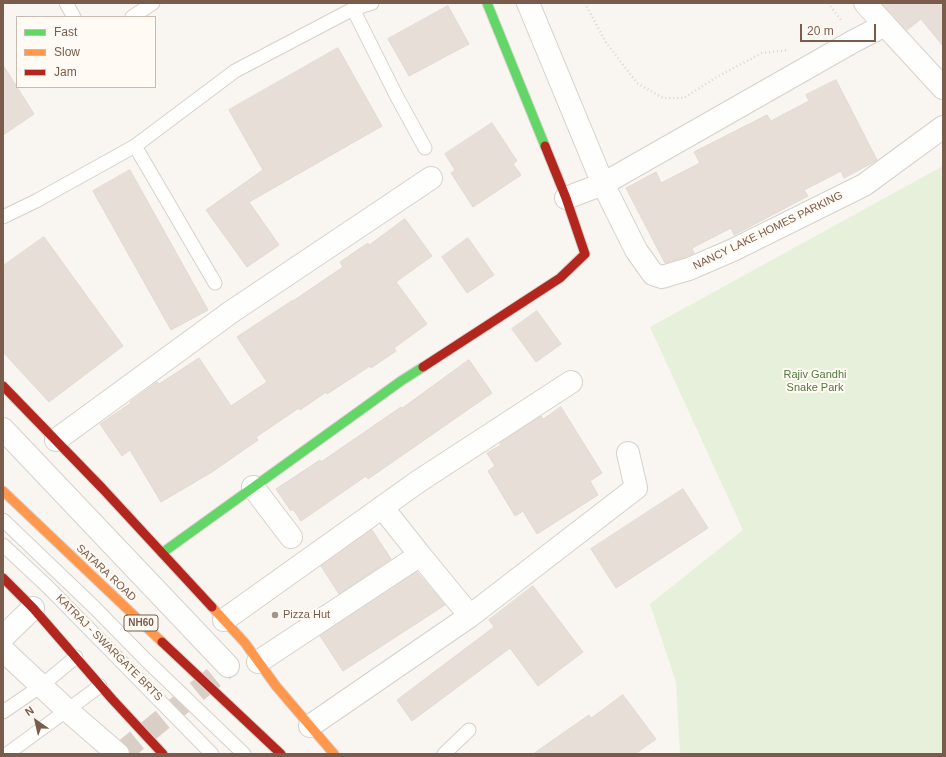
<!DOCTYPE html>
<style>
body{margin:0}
#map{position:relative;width:946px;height:757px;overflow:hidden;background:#f9f5f0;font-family:Helvetica,sans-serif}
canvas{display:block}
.frame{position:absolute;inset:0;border:4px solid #7a5c4d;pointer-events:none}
.legend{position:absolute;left:16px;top:16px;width:140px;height:72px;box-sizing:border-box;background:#fffaf3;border:1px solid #cabbb1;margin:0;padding:5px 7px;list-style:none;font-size:12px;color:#7a5c4d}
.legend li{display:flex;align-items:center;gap:8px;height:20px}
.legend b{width:20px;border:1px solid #cabbb1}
.north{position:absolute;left:16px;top:701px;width:40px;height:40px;-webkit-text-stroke:3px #fffaf3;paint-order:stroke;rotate:326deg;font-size:11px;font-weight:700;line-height:16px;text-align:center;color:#7a5c4d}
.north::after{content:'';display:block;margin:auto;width:14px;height:18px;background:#7a5c4d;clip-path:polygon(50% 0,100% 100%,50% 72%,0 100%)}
.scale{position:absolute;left:800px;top:24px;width:76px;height:18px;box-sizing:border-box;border:2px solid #7a5c4d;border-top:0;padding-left:5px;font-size:12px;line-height:14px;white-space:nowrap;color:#7a5c4d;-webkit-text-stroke:3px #fffaf3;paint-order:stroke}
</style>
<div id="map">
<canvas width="946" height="757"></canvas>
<div class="frame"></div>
<ul class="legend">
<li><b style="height:5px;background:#63d668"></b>Fast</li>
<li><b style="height:5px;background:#ff974d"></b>Slow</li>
<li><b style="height:5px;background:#b3261e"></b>Jam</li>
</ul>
<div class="north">N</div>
<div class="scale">20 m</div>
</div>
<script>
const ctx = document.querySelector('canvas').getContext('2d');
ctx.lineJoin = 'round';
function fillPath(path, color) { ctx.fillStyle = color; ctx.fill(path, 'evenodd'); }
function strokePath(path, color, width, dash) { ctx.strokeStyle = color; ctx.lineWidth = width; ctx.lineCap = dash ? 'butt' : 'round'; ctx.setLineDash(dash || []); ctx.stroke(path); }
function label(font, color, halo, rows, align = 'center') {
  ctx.font = font + ' Helvetica,sans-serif'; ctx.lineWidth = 4; ctx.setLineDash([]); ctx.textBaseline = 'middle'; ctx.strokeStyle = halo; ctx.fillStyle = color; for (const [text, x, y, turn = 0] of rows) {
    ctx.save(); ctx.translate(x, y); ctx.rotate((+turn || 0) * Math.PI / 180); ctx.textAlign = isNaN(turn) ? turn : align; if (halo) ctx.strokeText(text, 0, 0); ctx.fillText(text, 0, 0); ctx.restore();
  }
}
const green = new Path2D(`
 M943,166V754H680L676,682L650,604L743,530L650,327Z`);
const building = new Path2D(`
 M882,3H943V46L921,19L907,30Z
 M448,6L469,44L409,76L388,39Z
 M338,48L382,126L249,202L279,245L247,267L206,210L263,170L229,110Z
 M3,65L34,114L3,135Z
 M836,80L877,160L872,163L844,178L841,171L804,190L808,196L734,235L731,228L692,248L694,253L685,257L665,263L626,188L656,172L661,183L700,163L694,152L767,115L771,121L809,101L806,95Z
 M492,123L517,161L513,164L521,175L473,207L451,173L455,170L445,154Z
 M130,170L208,310L171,330L93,191Z
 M405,219L432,256L396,282L427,324L394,348L396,351L371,368L370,366L327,394L326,392L300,410L299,408L256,437L258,440L212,472L161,502L130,450L122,456L100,424L131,403L130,402L157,382L159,384L199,358L231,406L267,382L237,337L293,300V301L340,269L343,267L340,262L368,243L369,245Z
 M44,237L123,346L49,402L3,352V266Z
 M468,238L494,275L467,293L442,257Z
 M537,311L561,344L536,362L512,329Z
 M469,360L492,393L368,479L366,476L301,521L293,509L291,511L276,489L320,460L321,462L401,407L402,408Z
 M561,407L602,473L590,481L598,495L537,534L523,511L515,516L488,471L495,466L487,453L501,445L500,443L541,416L543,419Z
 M683,489L708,528L616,588L591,549Z
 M372,530L391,559L339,594L321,566Z
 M417,572L445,605L343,671L320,636Z
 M533,586L583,652L538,686L510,648L412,721L397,700L494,627L489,620Z
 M623,695L656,739L635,754H533L589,715L591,718Z`);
const streetTunnel = new Path2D(`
 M120,754L228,666`);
const path = new Path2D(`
 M585,3L605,41L637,83L663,98H684L715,78L762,53L788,50
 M828,3L841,20`);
const lane = new Path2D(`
 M66,3L74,17
 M353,9L397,97L425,148
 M132,17L153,3
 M135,146L215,283
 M3,217L36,201L135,146L235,71L353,9L372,3
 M3,520L94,607L145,659L244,754
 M3,545L48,587L212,754
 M3,712L41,686L76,657
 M7,754L100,686
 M444,754L469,730`);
const street = new Path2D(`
 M528,3L603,184L636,250L653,274L662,277L689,269L733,250L864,185L943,127
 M885,25L943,88
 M566,198L603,184L854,41L885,25L865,3
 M3,429L228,666
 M56,440L231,312L431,178
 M253,487L291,537
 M420,555L470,616
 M224,620L419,481L571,382
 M3,637L33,608
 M3,650L67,710L118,754
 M258,662L420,555L382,507
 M310,726L470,616L636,488L628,453`);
const fast = new Path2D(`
 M487,3L545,146
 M162,553L401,381L423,367`);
const slow = new Path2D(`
 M3,491L162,642
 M212,607L245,643L276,686L334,754`);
const jam = new Path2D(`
 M423,367L560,278L585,254L566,198L545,146
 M3,386L102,488L212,607
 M3,578L33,608L112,699L163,754
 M162,642L281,754`);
const markers = [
 [275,615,4,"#a69286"]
];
const shields = [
 [141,623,34]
];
const shieldNames = [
 ["NH60",141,623]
];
const streetNames = [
 ["NANCY LAKE HOMES PARKING",768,231,-26],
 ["SATARA ROAD",106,573,43],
 ["KATRAJ - SWARGATE BRTS",109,648,45]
];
const parkNames = [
 ["Rajiv Gandhi",815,375],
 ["Snake Park",815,388]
];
const poiNames = [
 ["Pizza Hut",283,615]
];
fillPath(green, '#e7f0db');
fillPath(building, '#e6ded7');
strokePath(building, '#e2d8d2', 1);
strokePath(streetTunnel, '#d9cfc7', 22, [22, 11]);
strokePath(lane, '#d7d1cb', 15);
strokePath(street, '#d7d1cb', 24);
strokePath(fast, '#d9d2cb', 11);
strokePath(slow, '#d9d2cb', 11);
strokePath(jam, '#d9d2cb', 11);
strokePath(path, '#dcd5d0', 2.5, [1, 3]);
strokePath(lane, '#fefefd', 13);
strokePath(street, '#fefefd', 22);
strokePath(fast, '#63d668', 9);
strokePath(slow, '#ff974d', 9);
strokePath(jam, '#b3261e', 9);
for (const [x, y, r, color] of markers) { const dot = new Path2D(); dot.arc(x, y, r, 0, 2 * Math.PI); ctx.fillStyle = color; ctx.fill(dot); strokePath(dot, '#fffaf3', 1.5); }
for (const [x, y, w] of shields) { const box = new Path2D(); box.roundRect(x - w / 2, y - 8, w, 16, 3); ctx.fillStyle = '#fffaf3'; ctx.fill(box); strokePath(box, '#7a5c4d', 1); }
label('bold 10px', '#7a5c4d', null, shieldNames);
label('11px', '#7a5c4d', '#fffaf3', streetNames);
label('11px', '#537a41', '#fffaf3', parkNames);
label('11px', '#7a5c4d', '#fffaf3', poiNames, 'left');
</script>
